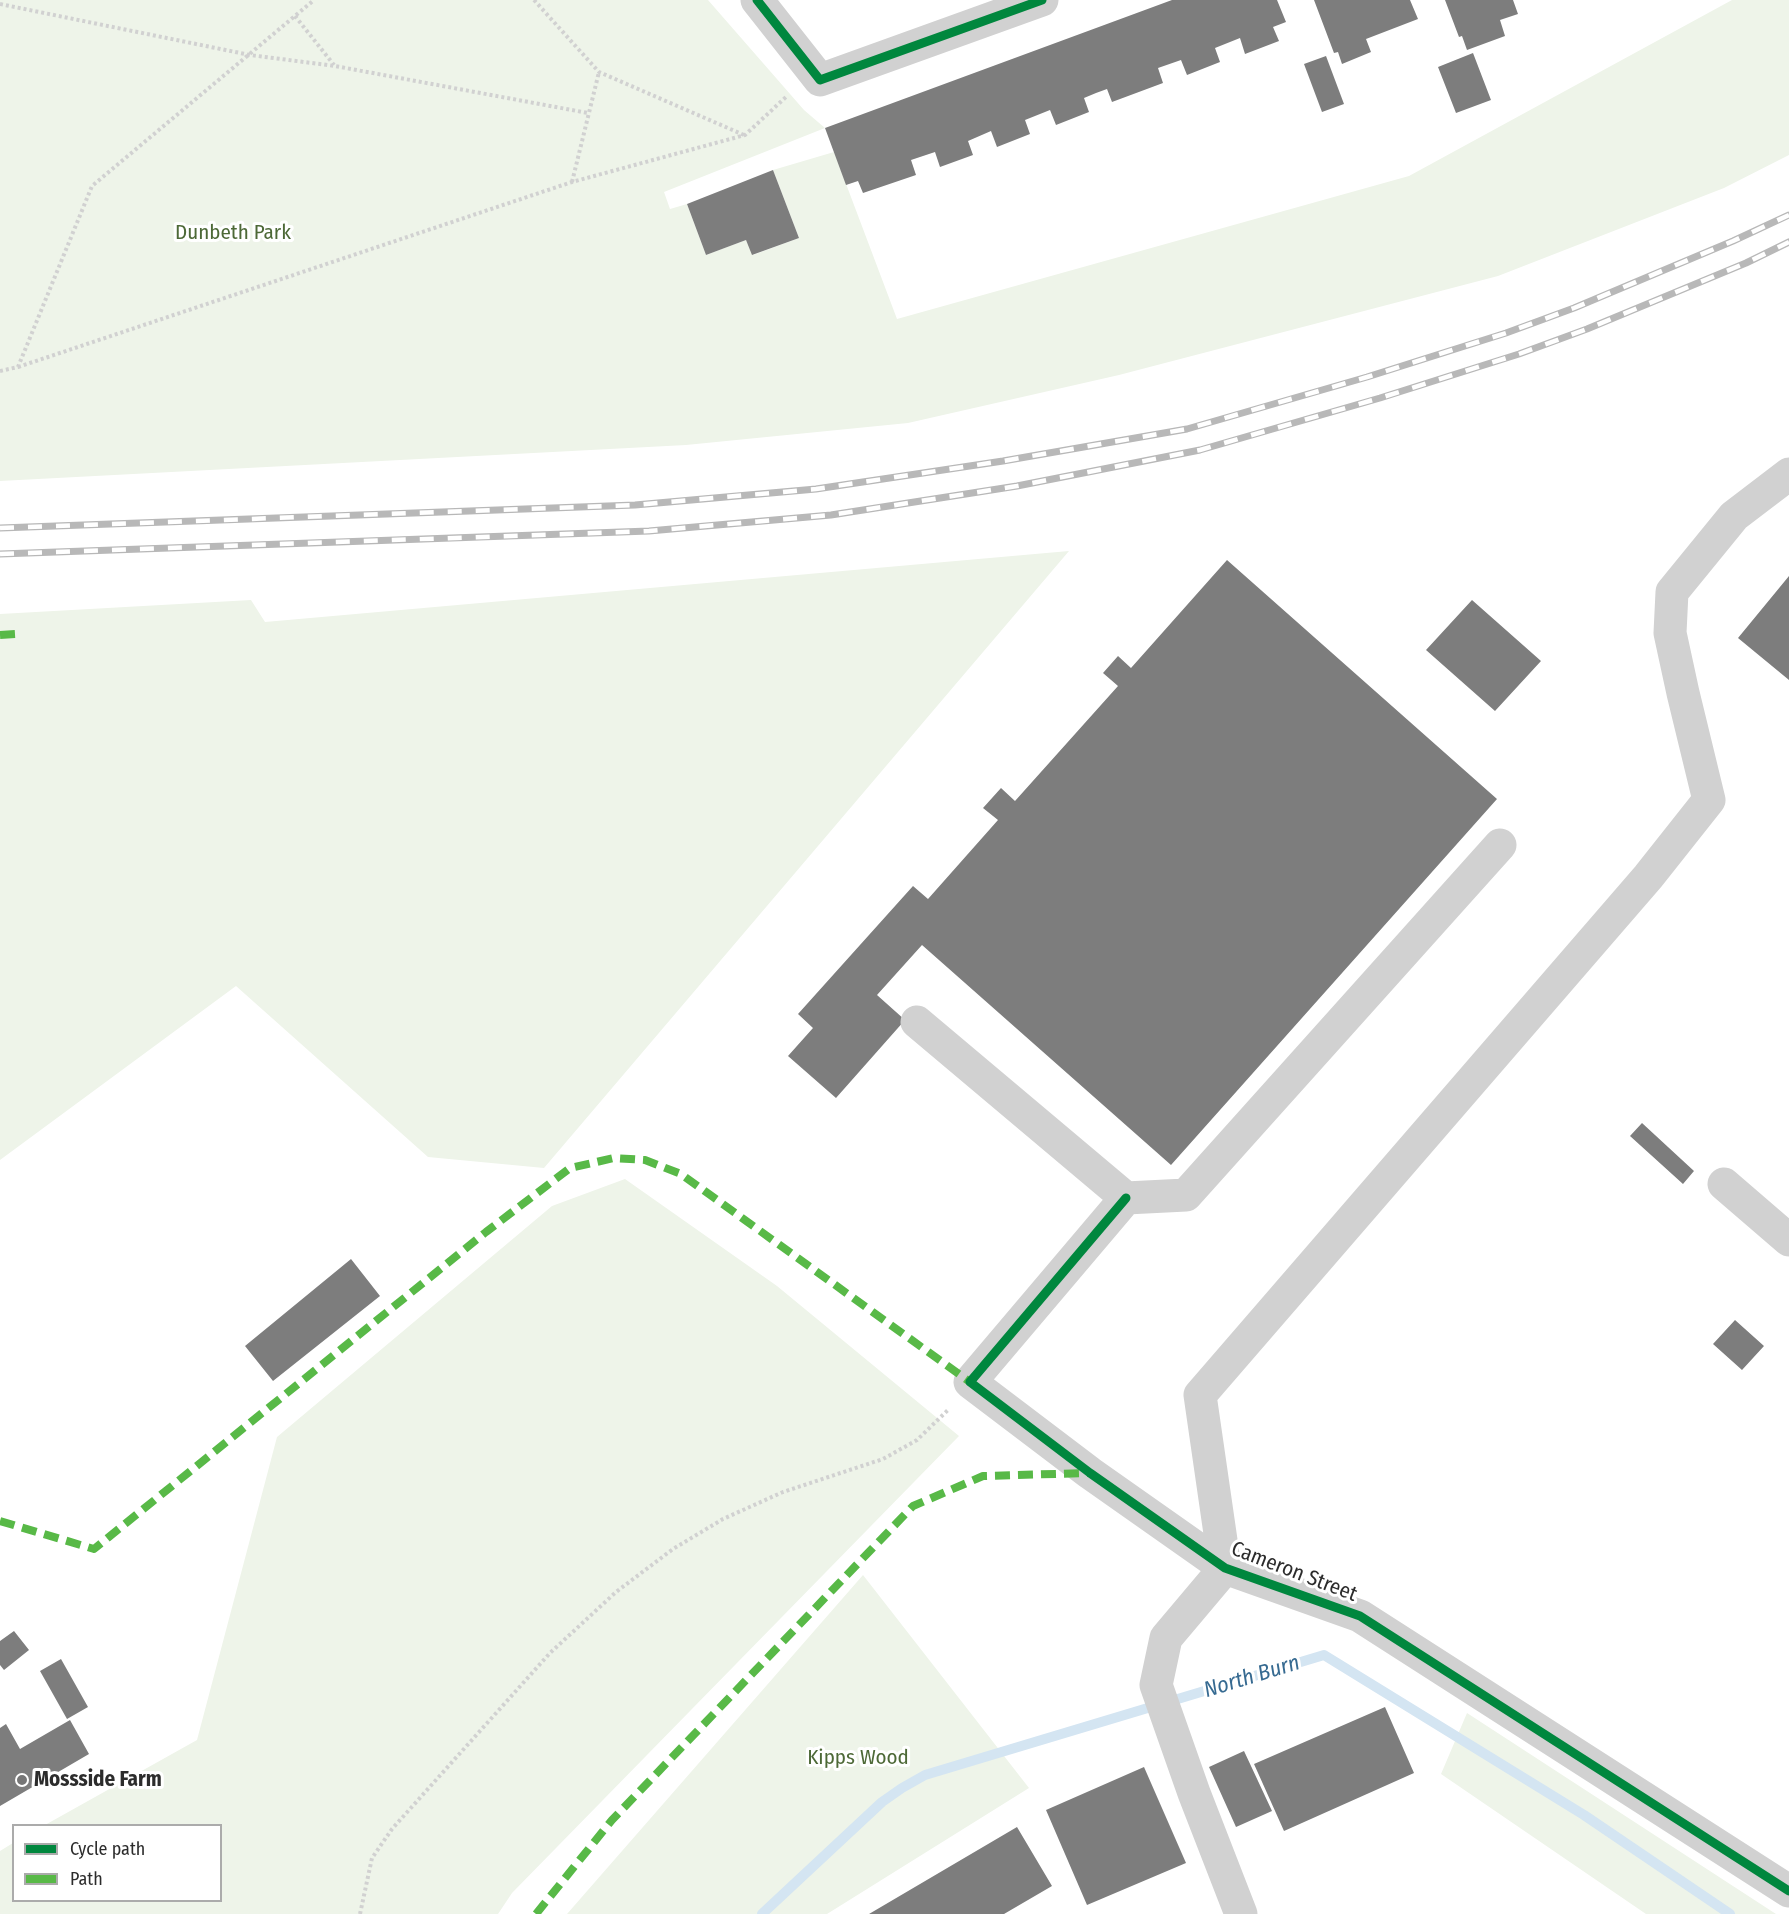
<!DOCTYPE html>
<style>
body{margin:0}
#map{position:relative;width:1789px;height:1914px;overflow:hidden;background:#fff;font-family:"Fira Sans Condensed",sans-serif}
canvas{display:block}
.legend{position:absolute;left:12px;top:1824px;width:210px;height:78px;box-sizing:border-box;background:#fff;border:2px solid #ababab;margin:0;padding:8px 10px;list-style:none;font-size:18px;color:#2c2c2c}
.legend li{display:flex;align-items:center;gap:12px;height:30px}
.legend b{width:30px;border:2px solid #ababab}
</style>
<div id="map">
<canvas width="1789" height="1914"></canvas>
<ul class="legend">
<li><b style="height:8px;background:#00873e"></b>Cycle path</li>
<li><b style="height:8px;background:#58b947"></b>Path</li>
</ul>
</div>
<script>
const ctx = document.querySelector('canvas').getContext('2d');
ctx.lineJoin = 'round';
function fillPath(path, color) { ctx.fillStyle = color; ctx.fill(path, 'evenodd'); }
function strokePath(path, color, width, dash) { ctx.strokeStyle = color; ctx.lineWidth = width; ctx.lineCap = dash ? 'butt' : 'round'; ctx.setLineDash(dash || []); ctx.stroke(path); }
function label(font, color, halo, rows, align = 'center') {
  ctx.font = font + ' "Fira Sans Condensed",sans-serif'; ctx.lineWidth = 6; ctx.setLineDash([]); ctx.textBaseline = 'middle'; ctx.strokeStyle = halo; ctx.fillStyle = color; for (const [text, x, y, turn = 0] of rows) {
    ctx.save(); ctx.translate(x, y); ctx.rotate((+turn || 0) * Math.PI / 180); ctx.textAlign = isNaN(turn) ? turn : align; if (halo) ctx.strokeText(text, 0, 0); ctx.fillText(text, 0, 0); ctx.restore();
  }
}
const green = new Path2D(`
 M0,0H708L804,110L825,128L664,192L670,209L687,204L706,255L746,240L753,255L799,238L773,170L834,152L897,319L1409,176L1732,0H1789V155L1724,188L1498,276L1119,375L908,423L686,445L0,481Z
 M1069,551L544,1168L428,1157L236,986L0,1160V614L251,600L265,622Z
 M625,1179L777,1286L959,1436L512,1893L498,1914H0V1851L13,1843L14,1900H220V1826L45,1825L197,1740L277,1437L552,1206Z
 M863,1575L1029,1788L827,1914H567Z
 M1467,1713L1776,1914H1646L1441,1774Z`);
const stream = new Path2D(`
 M762,1914L882,1802L902,1788L925,1775L1324,1655L1584,1815L1730,1914`);
const building = new Path2D(`
 M1172,0H1277L1286,22L1273,27L1279,41L1245,54L1240,38L1215,48L1220,62L1187,75L1181,60L1158,68L1163,83L1112,102L1107,89L1096,93L1084,98L1089,112L1056,125L1050,110L1025,120L1030,134L997,147L991,131L968,141L973,155L940,167L935,152L911,160L916,175L863,193L858,181L846,185L825,128Z
 M1314,0H1410L1418,19L1366,39L1371,52L1342,64L1338,52L1334,53Z
 M1445,0H1513L1518,14L1500,20L1505,36L1467,50L1462,36L1459,37Z
 M1473,53L1491,100L1456,113L1438,67Z
 M1326,56L1344,104L1322,112L1304,64Z
 M773,170L799,238L752,255L746,240L706,255L687,204Z
 M1227,560L1497,799L1171,1165L922,945L877,995L905,1020L836,1098L788,1056L813,1028L798,1014L913,886L928,899L998,820L983,808L1001,788L1015,801L1118,686L1103,673L1118,656L1131,668Z
 M1789,576V680L1738,638Z
 M1472,600L1541,661L1495,711L1426,650Z
 M1642,1123L1694,1171L1683,1184L1630,1136Z
 M351,1259L380,1296L273,1381L245,1346Z
 M1735,1320L1764,1346L1742,1370L1713,1344Z
 M14,1631L29,1650L4,1670L0,1665V1641Z
 M61,1659L88,1707L67,1719L40,1671Z
 M1385,1707L1414,1773L1284,1831L1254,1764Z
 M70,1720L89,1754L0,1806V1728L6,1724L20,1749Z
 M1244,1751L1272,1811L1236,1827L1209,1767Z
 M1144,1767L1186,1863L1087,1905L1046,1810Z
 M1017,1827L1052,1886L1004,1914H869Z`);
const path = new Path2D(`
 M534,0L599,72L744,135
 M0,4L250,55L335,66L588,113
 M295,16L334,65
 M572,182L599,72
 M18,367L572,182L745,135L787,96
 M0,371L18,367L92,186L314,0
 M360,1914L372,1858L392,1829L550,1653L616,1592L673,1549L723,1519L783,1492L883,1459L917,1440L949,1409`);
const minor = new Path2D(`
 M757,0L820,80L1042,0
 M917,1022L1126,1198L1186,1195L1500,845
 M1724,1184L1789,1240
 M1126,1198L970,1382L1090,1473L1225,1568L1360,1616L1789,1891
 M1241,1914L1194,1793L1156,1685L1166,1638L1225,1568L1200,1395L1648,877L1709,800L1683,693L1670,633L1672,592L1734,516L1789,474`);
const rail = new Path2D(`
 M0,528L635,505L816,489L1003,461L1187,429L1367,377L1506,333L1574,308L1733,241L1789,215
 M0,554L649,531L831,515L1017,486L1200,450L1380,398L1519,354L1587,329L1746,263L1789,242`);
const quiet = new Path2D(`
 M0,635L16,634
 M0,1521L94,1549L486,1232L570,1168L614,1158L645,1160L681,1174L970,1382
 M536,1914L612,1820L913,1506L983,1476L1089,1473`);
const cycleway = new Path2D(`
 M757,0L820,80L1042,0
 M1126,1198L970,1382L1090,1473L1225,1568L1360,1616L1789,1891`);
const markers = [
 [22,1780,6,"#767676"]
];
const parkNames = [
 ["Dunbeth Park",233,233],
 ["Kipps Wood",858,1758]
];
const streetNames = [
 ["Cameron Street",1294,1572,21]
];
const poiNames = [
 ["Mossside Farm",34,1780]
];
const waterNames = [
 ["North Burn",1252,1677,-17]
];
fillPath(green, '#eef4e9');
strokePath(stream, '#d4e5f2', 10);
fillPath(building, '#7d7d7d');
strokePath(path, '#d1d1d1', 4, [3, 3]);
strokePath(minor, '#d1d1d1', 33);
strokePath(rail, '#b8b8b8', 7);
strokePath(rail, '#fff', 4.5, [14]);
strokePath(quiet, '#58b947', 8, [15, 8]);
strokePath(cycleway, '#00873e', 9);
for (const [x, y, r, color] of markers) { const dot = new Path2D(); dot.arc(x, y, r, 0, 2 * Math.PI); ctx.fillStyle = color; ctx.fill(dot); strokePath(dot, '#fff', 2); }
label('21px', '#4d6937', '#fff', parkNames);
label('21px', '#2c2c2c', '#fff', streetNames);
label('bold 21px', '#2c2c2c', '#fff', poiNames, 'left');
label('italic 22px', '#366a91', '#fff', waterNames);
</script>
